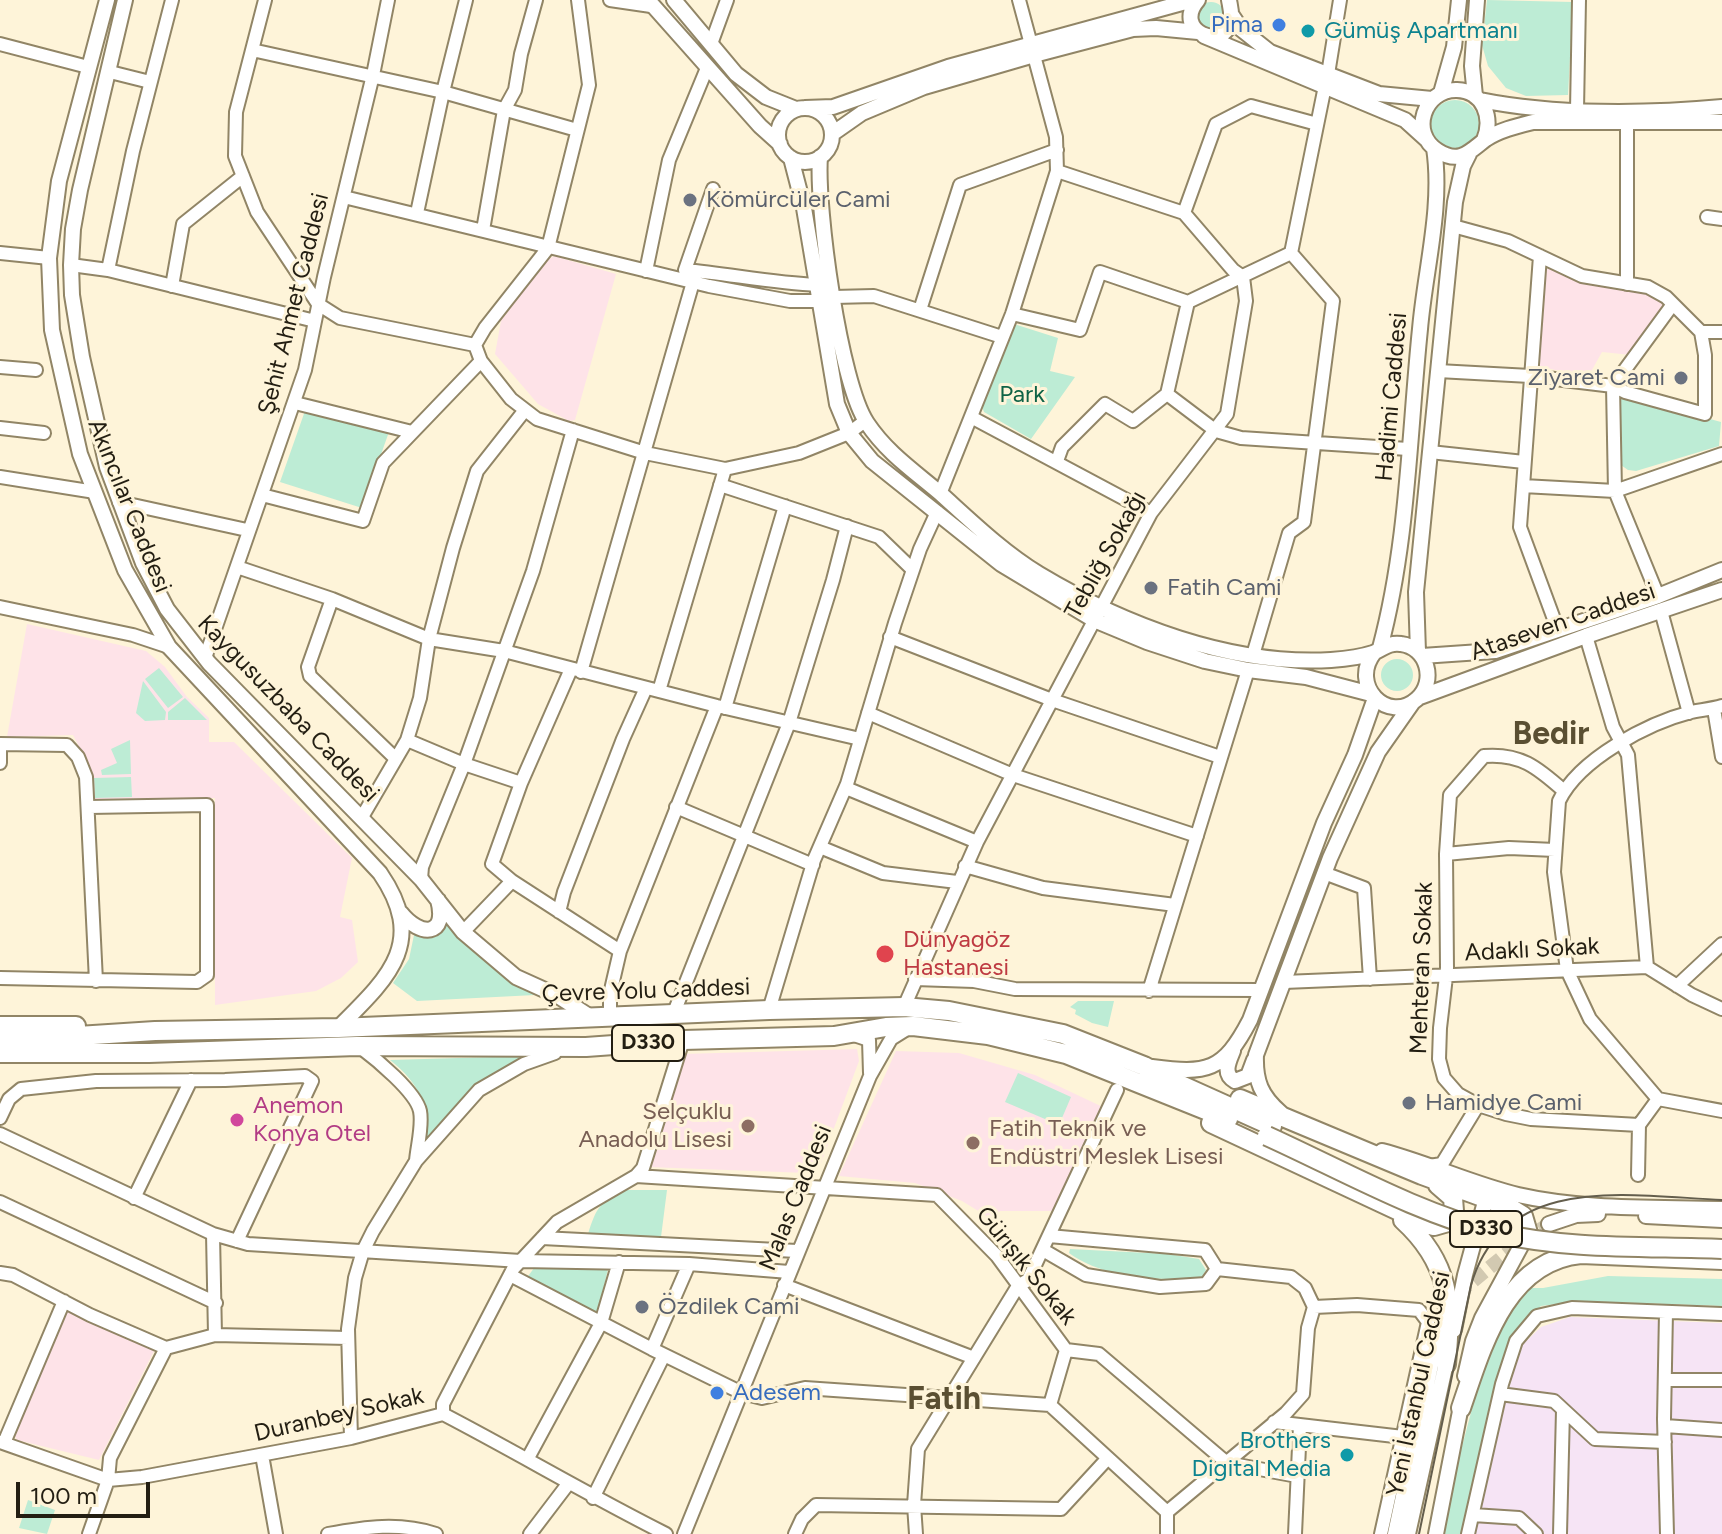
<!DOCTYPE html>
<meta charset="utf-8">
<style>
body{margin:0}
#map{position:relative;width:1722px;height:1534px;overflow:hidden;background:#fef4d9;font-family:Figtree,sans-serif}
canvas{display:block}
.scale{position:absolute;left:16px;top:1482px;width:134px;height:36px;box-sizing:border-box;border:4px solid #231e12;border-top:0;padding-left:10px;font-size:24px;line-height:28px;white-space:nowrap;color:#231e12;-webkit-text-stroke:6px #fef4d9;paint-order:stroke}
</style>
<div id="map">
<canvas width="1722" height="1534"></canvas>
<div class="scale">100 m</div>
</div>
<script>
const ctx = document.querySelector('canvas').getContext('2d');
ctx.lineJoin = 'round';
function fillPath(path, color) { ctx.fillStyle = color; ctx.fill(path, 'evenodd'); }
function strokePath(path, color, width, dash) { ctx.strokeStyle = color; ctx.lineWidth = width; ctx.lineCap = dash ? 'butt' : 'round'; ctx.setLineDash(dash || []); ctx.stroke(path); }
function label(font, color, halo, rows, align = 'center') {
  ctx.font = font + ' Figtree,sans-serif'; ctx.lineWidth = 6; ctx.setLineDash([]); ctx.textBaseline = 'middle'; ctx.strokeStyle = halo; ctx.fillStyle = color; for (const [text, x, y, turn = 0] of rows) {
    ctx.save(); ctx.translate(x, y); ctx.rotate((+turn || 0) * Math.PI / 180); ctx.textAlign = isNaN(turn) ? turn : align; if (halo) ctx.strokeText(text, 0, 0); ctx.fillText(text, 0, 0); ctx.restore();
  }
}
const industrial = new Path2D(`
 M1570,1317L1722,1323V1534H1465L1517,1350L1541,1327Z`);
const education = new Path2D(`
 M554,256L616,274L575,420L569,421L538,404L495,354L501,321L543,263Z
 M1551,268L1580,280L1621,286L1650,295L1663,305L1631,355L1602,352L1588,377L1537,366L1543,270Z
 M27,624L146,651L165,667L187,697L209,718V742H234L352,858L340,917L352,920L358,962L341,978L316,991L215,1005V798L94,800L92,772L73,735L7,737Z
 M857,1049L859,1061L821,1163L807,1173L648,1167L683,1054Z
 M896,1051L959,1053L1035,1075L1107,1109L1058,1211H1000L993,1220L962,1201L915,1183L839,1176Z
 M68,1307L156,1347L99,1460L17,1440L13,1433Z`);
const green = new Path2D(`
 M1487,0L1573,2L1568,95L1526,96L1506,88L1488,66L1482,45Z
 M1197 16a14 14 0 1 1 28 0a14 14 0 1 1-28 0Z
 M1431 124a24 24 0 1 1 48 0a24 24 0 1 1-48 0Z
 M1014,324L1058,338L1050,371L1075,377L1031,439L984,412L982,406Z
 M1619,394L1721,422L1719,446L1636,471L1628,470L1618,463Z
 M306,408L390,429L362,508L280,482Z
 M1381 675a16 16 0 1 1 32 0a16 16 0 1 1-32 0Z
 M159,668L183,697L168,708L145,679Z
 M143,681L166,712L165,720L145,721L136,713Z
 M185,698L207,720H168V712Z
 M130,740L131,774L102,775L101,770L117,763L111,749Z
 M131,777L132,797L95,798L94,778Z
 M447,923L513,984L535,995L417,1001L393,983L409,959L414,935C429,937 437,936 447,923Z
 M1078,1001H1114L1108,1027L1092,1023L1075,1014L1076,1010L1070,1007Z
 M527,1056C477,1079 455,1102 423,1147C432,1108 420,1084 390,1060Z
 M1018,1073L1071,1097L1059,1125L1005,1102Z
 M626,1190H667L661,1237L588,1234C597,1206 599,1203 626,1190Z
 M1070,1249L1168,1254L1199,1259L1206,1270L1201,1278C1158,1281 1105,1279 1069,1253Z
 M537,1264L608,1269L597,1315L526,1279Z
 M1608,1276L1722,1279V1306L1580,1301L1541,1306L1520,1328L1505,1356L1462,1534H1445L1455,1473L1483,1367L1509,1309L1528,1288H1543Z
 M28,1500L55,1510L47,1534L19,1528Z`);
const majorTunnel = new Path2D(`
 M1457,1294L1521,1242L1549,1224`);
const minor = new Path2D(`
 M265,0L236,112L235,156L257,212L318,304L340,318L475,345
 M578,0L589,85L548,248L485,328L475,345L481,361L511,399L537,419L645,453L725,469L799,453L849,433L865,421
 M610,0L651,6
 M0,44L88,67
 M711,44L727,0
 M252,50L443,92L577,130
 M110,72L150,82
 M1328,74L1340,0
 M1577,110L1579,0
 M344,197L709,286L790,301H820
 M417,213L443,92L466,0
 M1184,213L1216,124L1251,106L1317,124
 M1707,217L1722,219
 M1453,226L1508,241L1582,276L1648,287L1666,297L1701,332H1722
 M483,230L504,110L515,90L521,54L536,0
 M0,253L49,258
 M1291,253L1325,86
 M1540,256L1520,527L1558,630
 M71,265L108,270L315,321
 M108,270L133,151L172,0
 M685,270C729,274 773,283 818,285
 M685,270L713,189
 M646,271L669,160L707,68
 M1627,284V122
 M172,286L183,224L243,176
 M834,297L874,296L1002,337
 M920,310L960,185L1057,150
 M1012,314L1080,330L1100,272L1188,302
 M0,367L36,370
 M1438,371L1530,376L1613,386L1625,392L1705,414V355L1701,332
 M1167,394L1216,431L1241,438L1408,449
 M1167,394L1188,302L1291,253
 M295,403L412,432
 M971,417L1151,513
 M0,428L44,433
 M1430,452L1524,462
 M1057,461L1062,447L1105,404L1133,421L1167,394
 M0,477L95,492
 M720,485L879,537L913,570
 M1523,486L1615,491L1722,454
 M940,494L1012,314L1057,171L1056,137L1019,0
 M262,495L363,521L383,463L481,361
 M119,502L247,530
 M237,567L332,599L429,639L504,651L717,706L860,739
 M1658,596L1615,491L1613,386L1673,304
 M332,599L308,667L310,676L396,759
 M0,607L133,635L169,647
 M1661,611L1689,713
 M1586,636L1613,727L1628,755L1647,967
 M890,637L1052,700L1220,757
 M1253,655L1289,533L1304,522L1333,301L1291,253
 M205,658L305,370L324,277L373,75L388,0
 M571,669L521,783L492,864L512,881L620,951
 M581,672L693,282L685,270
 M659,691L725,469
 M1722,706C1712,709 1701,710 1691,712C1648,723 1579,759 1559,801L1554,872L1567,970L1590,1019L1658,1099L1722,1111
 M725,708L785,506
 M1714,709L1722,757
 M868,713L1013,775L1197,836
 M407,740L464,764L521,783
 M0,744L67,745L78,757L86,777L96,981
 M0,744V763
 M846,788L977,842
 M1564,791C1537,767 1520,753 1484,756L1450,795L1446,854L1447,968L1440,1028L1439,1059L1444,1078L1458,1094L1478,1105L1506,1114L1531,1119L1639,1125
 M676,807L813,865
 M362,817L407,740L420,698L429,639L453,548L477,471L525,410
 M820,847L883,873L957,882
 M1446,854L1509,848L1555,850
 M965,866L1043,888L1175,905
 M1324,873L1364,888L1370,979
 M421,879L422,867L464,764L533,571L573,430
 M559,912L564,892L623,739L646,688
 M463,932L512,881
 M0,978L197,982L207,975V805L89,807
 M915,979L974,981L1015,989L1259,990
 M1284,982L1647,967L1692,995L1722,1009
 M1677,986L1722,944
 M1149,991L1248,670
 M904,1007L977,842L1151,513L1227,414L1246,301L1243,277L1233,270L1184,213L1057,171
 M769,1010L814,860L847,784L895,623L920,549L937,512
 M673,1015L789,723L833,580L847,526
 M610,1017V994L620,951L717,706
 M854,1035L869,1040L870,1073
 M360,1047C376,1059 416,1092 420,1111C423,1126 417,1147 416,1161
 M0,1118L9,1099L21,1089L96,1081L225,1080L305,1076L312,1081L237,1241
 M0,1134L213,1234L215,1335
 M1429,1166L1442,1164L1478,1105
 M1638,1175L1639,1125L1658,1099
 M636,1176L643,1168L683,1040
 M134,1198L191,1080
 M0,1202L216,1303
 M213,1234L248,1244L521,1261L689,1264L789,1272
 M1049,1236L1205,1250L1217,1269
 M542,1238L797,1251
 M1043,1250L1086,1275L1160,1287L1206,1284L1217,1269L1291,1277L1305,1288L1314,1307L1308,1328L1303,1394L1286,1413L1167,1512
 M689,1264L652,1349L742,1393L762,1398L805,1388L1050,1405L1167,1512V1534
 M0,1273L13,1275L90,1315L166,1348L215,1335L348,1338
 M510,1275L652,1349
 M784,1285L974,1358
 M1314,1307L1357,1305L1419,1310L1428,1322L1381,1534
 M1666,1312L1664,1419L1667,1534
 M1665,1380H1722
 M1500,1394L1554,1401L1595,1439L1665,1442
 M1050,1405L1066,1350
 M443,1414V1404L513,1269L557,1222L636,1176L937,1195L997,1256L1066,1350L1099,1354L1227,1463L1297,1476
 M1274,1422L1403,1437
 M1665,1426L1722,1430
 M351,1438L348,1329L355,1278L363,1251L373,1231L416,1161L479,1090L524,1064L555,1053
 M0,1442L108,1480L142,1477L351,1438L443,1414C518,1453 590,1496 666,1534
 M4,1443L64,1301
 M262,1455L276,1534
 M528,1458L601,1323L619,1262
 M593,1498L664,1355
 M1473,1515L1519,1518L1536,1534
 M89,1534L108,1480L110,1458L166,1348
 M328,1534C365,1527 400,1522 436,1534
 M530,1534L568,1484
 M684,1534L870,1076L891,1039L907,1029
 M795,1534L802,1519L816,1505L1061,1509L1108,1458
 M916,1534L914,1505L918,1449L1018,1286L1028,1280L1117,1090
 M1295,1534L1300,1425
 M1468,1534L1502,1384L1516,1341L1537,1316L1572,1308L1722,1314
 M1560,1534L1563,1410`);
const major = new Path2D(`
 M107,0L59,181L49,258L52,330L80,454L125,570L169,647L380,873C428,943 388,978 338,1028
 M125,0L80,190L73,229L71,265L72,295L82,357L107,467L143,563L167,609L209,663L421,879L463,932L516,977L558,996L592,1018
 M648,0L760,126L780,144
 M674,0L736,74L766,97L796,109
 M1198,0C1171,31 1225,53 1231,20C1232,13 1230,6 1229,0
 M1231,14L1241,29L1270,52L1379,94L1432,99
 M1204,36L1405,120L1426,139
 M1441,93L1454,47L1459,0
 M1475,96L1472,66L1477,0
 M1480,100C1555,115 1646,114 1722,107
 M805,108L833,107L948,67L1193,0
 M778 135a27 27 0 1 1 54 0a27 27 0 1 1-54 0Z
 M832,134L862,113L924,87L1034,55L1133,29L1156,28L1198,32
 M1484,140C1493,118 1484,91 1457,90C1424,89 1409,133 1438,151C1460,165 1470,151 1486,139C1500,130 1517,126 1533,122H1722
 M820,157C816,207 840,383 867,423C887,453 914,471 941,494C972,522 1003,552 1039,574C1124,625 1231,666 1331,660C1344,659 1361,657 1373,653C1383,649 1389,642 1401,644C1427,647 1437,681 1417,699C1388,725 1349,685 1374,653
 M791,158L804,208L837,404L849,433L872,461L1001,564L1094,620L1147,642L1205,661L1248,670L1306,677L1371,694
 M1380,648C1408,544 1409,436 1420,329C1425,270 1443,207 1434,148
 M1418,652L1416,592L1455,202L1463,166L1469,154
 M1422,656L1495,651L1658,596L1722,570
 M1420,697L1586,636L1722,590
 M401,913C420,937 448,937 438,900
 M1233,1051C1229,1061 1222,1074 1235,1081L1248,1076L1254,1060
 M1152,1067C1207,1074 1223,1072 1250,1020L1324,823L1355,755L1375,698
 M1281,1113C1261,1096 1255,1081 1256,1055L1330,858L1378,752L1413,702
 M1382,1151C1428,1163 1472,1184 1518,1195C1584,1210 1654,1207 1722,1209
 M1646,1216L1722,1220
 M1549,1224L1576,1215L1598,1214
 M1454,1330L1465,1275L1486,1198
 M1465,1376L1473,1341L1482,1318L1528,1233
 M1395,1534L1437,1337
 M1408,1534L1448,1354
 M1436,1534L1462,1401`);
const highway = new Path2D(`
 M0,1026H76
 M0,1041L155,1031L338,1028L769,1010L904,1007L949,1011L1063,1034L1144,1066L1172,1081L1272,1126
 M0,1053H149L357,1046L586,1047L683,1040L834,1036L886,1027L913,1026L988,1035L1066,1054L1228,1119
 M1240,1099L1422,1175L1507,1206L1523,1216L1528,1233
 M1211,1123L1427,1224L1434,1226L1448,1222L1454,1211L1453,1198L1438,1185
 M1403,1220C1450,1263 1452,1303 1446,1364
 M1461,1408C1482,1347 1505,1261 1581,1254L1722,1260`);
const tram = new Path2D(`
 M1419,1534L1471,1285C1504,1171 1631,1196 1722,1200`);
const highwayBridge = new Path2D(`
 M1267,1136C1342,1170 1417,1213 1497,1233C1570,1250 1648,1246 1722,1249`);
const markers = [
 [1279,25,8,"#3f7fe0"],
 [1308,31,8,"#0f9aa8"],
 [690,200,8,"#6b7280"],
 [1681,378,8,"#6b7280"],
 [1151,588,8,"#6b7280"],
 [885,954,10,"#e0444e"],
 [1409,1103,8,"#6b7280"],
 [237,1120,8,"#d1479c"],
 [748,1126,8,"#8d6e63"],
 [973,1143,8,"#8d6e63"],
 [642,1307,8,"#6b7280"],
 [717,1393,8,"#3f7fe0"],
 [1347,1455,8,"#0f9aa8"]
];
const shields = [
 [648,1043,72],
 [1486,1229,72]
];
const shieldNames = [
 ["D330",648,1043],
 ["D330",1486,1229]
];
const shopNames = [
 ["Pima",1263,25],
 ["Adesem",733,1393,"left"]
];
const cultureNames = [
 ["Gümüş Apartmanı",1324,31],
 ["Brothers",1331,1441,"right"],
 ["Digital Media",1331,1469,"right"]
];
const worshipNames = [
 ["Kömürcüler Cami",706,200],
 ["Ziyaret Cami",1665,378,"right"],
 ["Fatih Cami",1167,588],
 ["Hamidye Cami",1425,1103],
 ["Özdilek Cami",658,1307]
];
const streetNames = [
 ["Şehit Ahmet Caddesi",294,304,-76],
 ["Hadimi Caddesi",1392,397,-85],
 ["Akıncılar Caddesi",129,506,68],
 ["Tebliğ Sokağı",1106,555,-61],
 ["Ataseven Caddesi",1563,622,-19],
 ["Kaygusuzbaba Caddesi",288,709,46],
 ["Adaklı Sokak",1532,950,-3],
 ["Mehteran Sokak",1422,968,-88],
 ["Çevre Yolu Caddesi",646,991,-2],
 ["Malas Caddesi",796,1198,-68],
 ["Gürışık Sokak",1026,1266,51],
 ["Yeni İstanbul Caddesi",1419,1384,-78],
 ["Duranbey Sokak",339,1415,-13]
];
const parkNames = [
 ["Park",1022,395]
];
const healthNames = [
 ["Dünyagöz",903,940],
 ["Hastanesi",903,968]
];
const hotelNames = [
 ["Anemon",253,1106],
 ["Konya Otel",253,1134]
];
const educationNames = [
 ["Selçuklu",732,1112],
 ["Anadolu Lisesi",732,1140],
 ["Fatih Teknik ve",989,1129,"left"],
 ["Endüstri Meslek Lisesi",989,1157,"left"]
];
const districtNames = [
 ["Bedir",1551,735],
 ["Fatih",944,1400]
];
fillPath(industrial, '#f6e4f5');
fillPath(education, '#fee3e8');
fillPath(green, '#bdecd5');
strokePath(majorTunnel, '#d2c9b1', 14, [14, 7]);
strokePath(minor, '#918566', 16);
strokePath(major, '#918566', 18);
strokePath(highway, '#918566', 22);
strokePath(minor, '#fff', 12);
strokePath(major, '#fff', 14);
strokePath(highway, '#fff', 18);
strokePath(tram, '#645e4d', 2);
strokePath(highwayBridge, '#918566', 22, []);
strokePath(highwayBridge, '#fff', 18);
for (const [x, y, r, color] of markers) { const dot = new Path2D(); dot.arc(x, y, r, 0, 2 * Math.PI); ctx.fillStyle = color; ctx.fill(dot); strokePath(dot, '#fef4d9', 3); }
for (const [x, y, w] of shields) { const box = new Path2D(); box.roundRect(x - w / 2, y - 18, w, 36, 6); ctx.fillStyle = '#fef4d9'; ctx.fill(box); strokePath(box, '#231e12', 2); }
label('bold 22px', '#231e12', null, shieldNames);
label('24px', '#366cbe', '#fef4d9', shopNames, 'right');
label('24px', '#0d838f', '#fef4d9', cultureNames, 'left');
label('24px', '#5b616d', '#fef4d9', worshipNames, 'left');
label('24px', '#231e12', '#fef4d9', streetNames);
label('24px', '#0f6346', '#fef4d9', parkNames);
label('24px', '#be3a42', '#fef4d9', healthNames, 'left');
label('24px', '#b23c85', '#fef4d9', hotelNames, 'left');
label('24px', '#785e54', '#fef4d9', educationNames, 'right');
label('bold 32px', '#5a4f32', '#fef4d9', districtNames);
</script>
